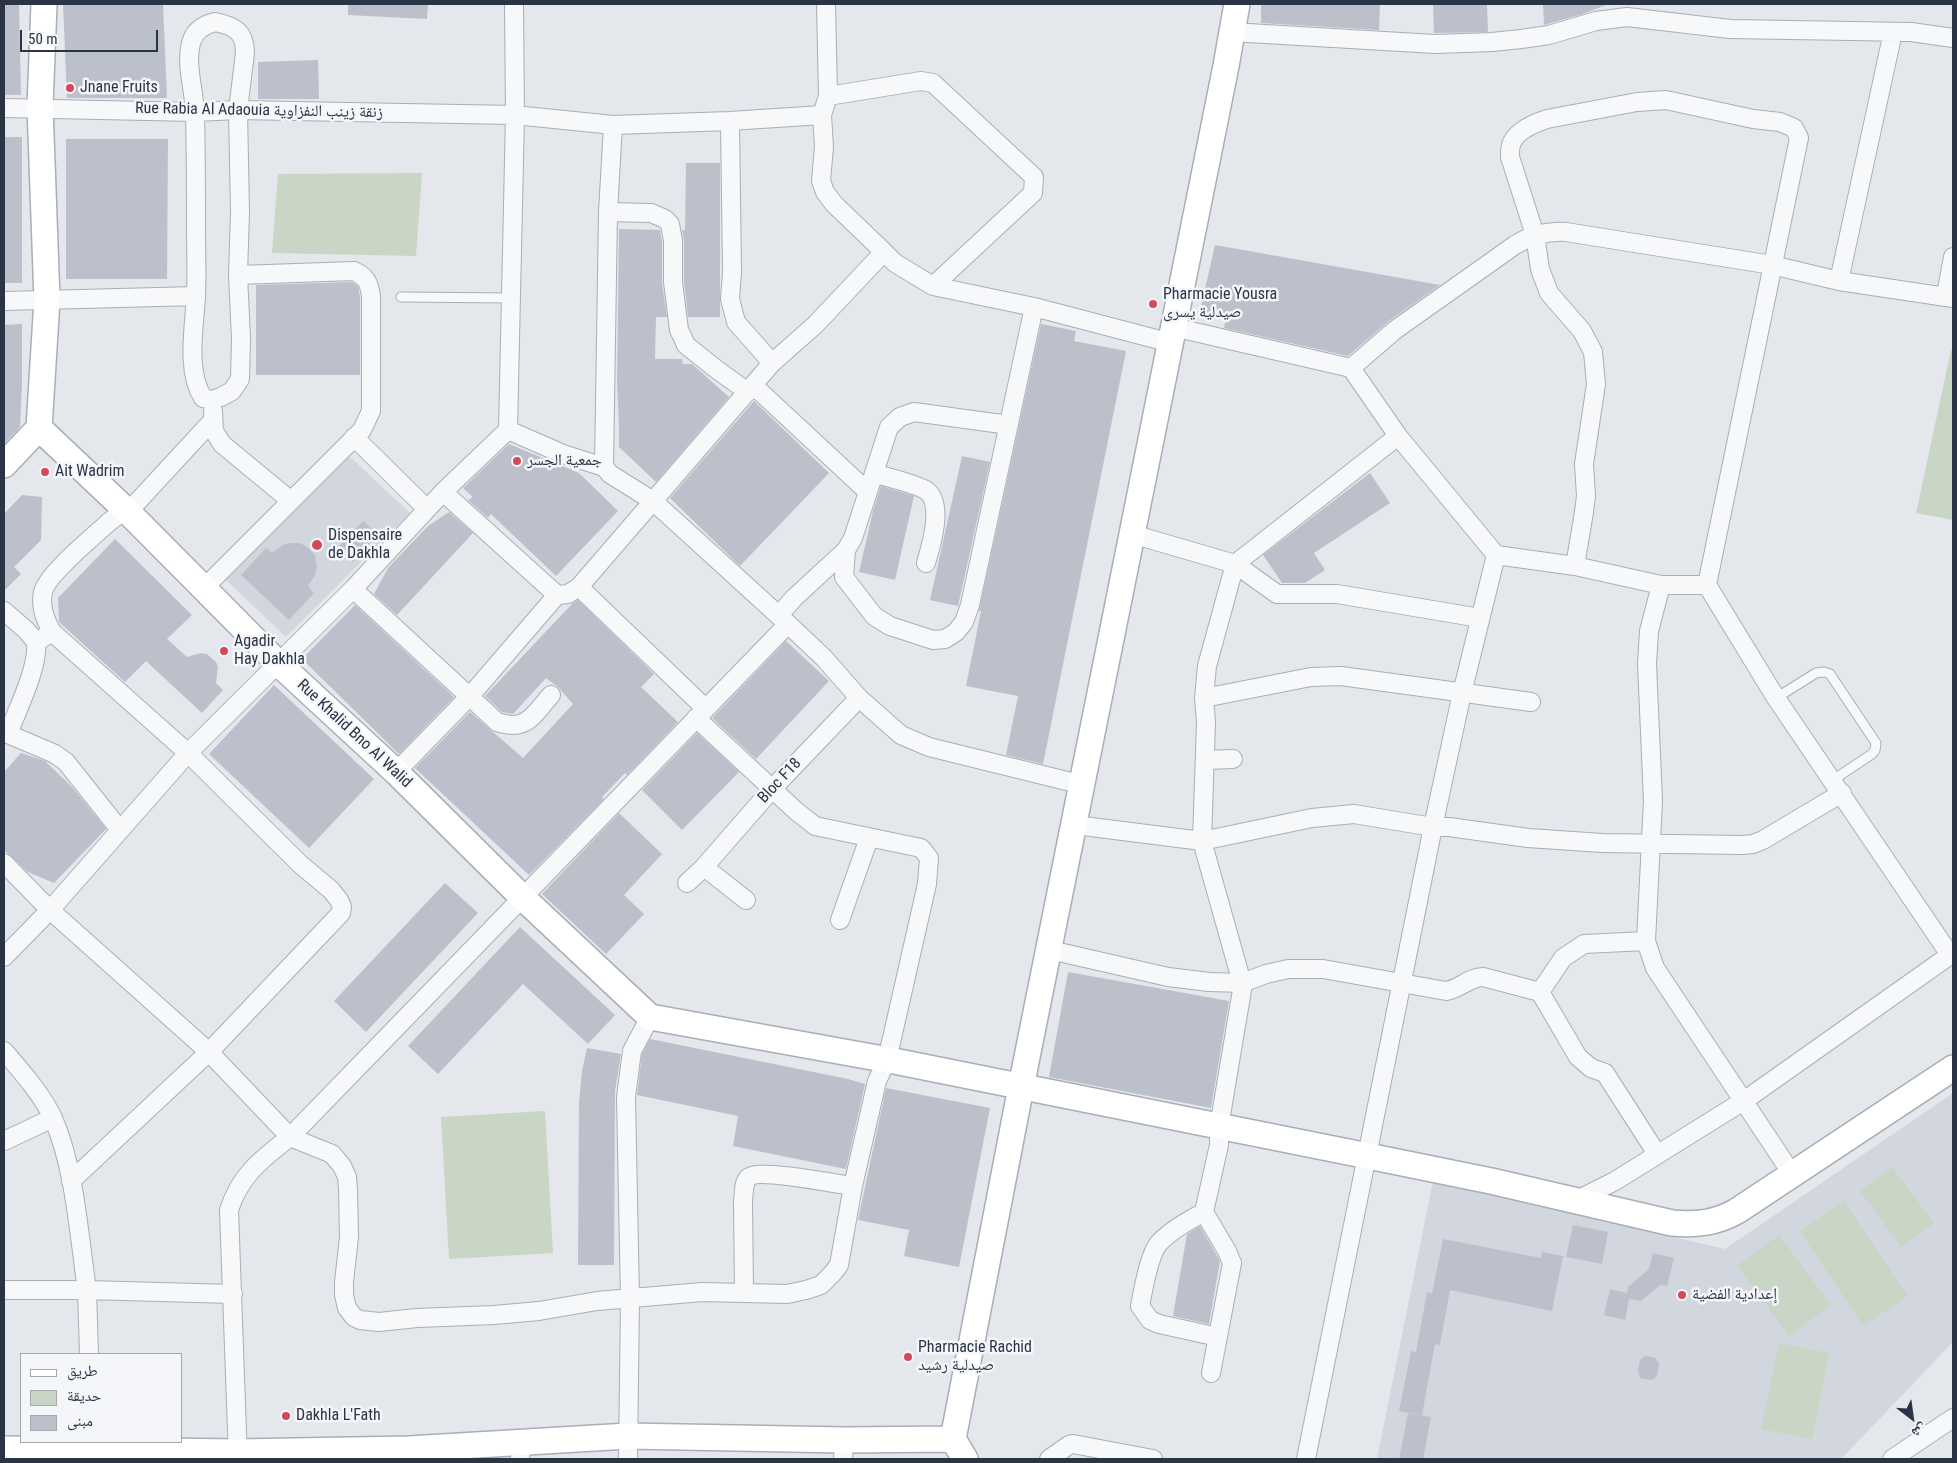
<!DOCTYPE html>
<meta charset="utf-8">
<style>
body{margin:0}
#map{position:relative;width:1957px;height:1463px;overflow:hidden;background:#e4e7ec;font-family:"Roboto Condensed","Noto Naskh Arabic",sans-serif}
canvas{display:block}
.frame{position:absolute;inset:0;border:5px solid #2b3445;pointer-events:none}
.legend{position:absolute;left:20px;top:1353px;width:162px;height:90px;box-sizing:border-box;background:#f4f6f9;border:1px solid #a4a8b1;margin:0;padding:6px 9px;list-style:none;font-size:15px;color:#2b3445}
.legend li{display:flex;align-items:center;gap:10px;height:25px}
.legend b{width:25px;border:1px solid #a4a8b1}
.north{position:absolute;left:1887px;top:1393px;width:50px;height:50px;-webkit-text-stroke:4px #f4f6f9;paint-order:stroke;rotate:150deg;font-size:14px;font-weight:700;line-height:20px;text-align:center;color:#2b3445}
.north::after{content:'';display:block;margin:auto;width:18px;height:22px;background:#2b3445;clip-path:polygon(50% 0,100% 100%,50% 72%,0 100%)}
.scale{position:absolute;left:20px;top:30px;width:138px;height:22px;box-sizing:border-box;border:2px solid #2b3445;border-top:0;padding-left:6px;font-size:15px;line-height:18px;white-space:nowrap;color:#2b3445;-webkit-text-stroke:4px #f4f6f9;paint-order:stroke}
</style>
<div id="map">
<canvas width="1957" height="1463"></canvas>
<div class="frame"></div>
<ul class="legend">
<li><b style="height:6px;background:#fff"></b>طريق</li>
<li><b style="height:14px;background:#c9d6c5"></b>حديقة</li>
<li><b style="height:14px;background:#bbc0ca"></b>مبنى</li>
</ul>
<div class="north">ش</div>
<div class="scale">50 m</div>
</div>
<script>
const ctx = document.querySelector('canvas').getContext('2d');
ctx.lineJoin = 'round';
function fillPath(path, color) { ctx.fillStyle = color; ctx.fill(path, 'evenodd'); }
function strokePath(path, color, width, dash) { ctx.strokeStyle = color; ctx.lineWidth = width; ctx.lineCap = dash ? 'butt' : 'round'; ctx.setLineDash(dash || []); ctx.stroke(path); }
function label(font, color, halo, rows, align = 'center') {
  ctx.font = font + ' "Roboto Condensed","Noto Naskh Arabic",sans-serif'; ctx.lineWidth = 5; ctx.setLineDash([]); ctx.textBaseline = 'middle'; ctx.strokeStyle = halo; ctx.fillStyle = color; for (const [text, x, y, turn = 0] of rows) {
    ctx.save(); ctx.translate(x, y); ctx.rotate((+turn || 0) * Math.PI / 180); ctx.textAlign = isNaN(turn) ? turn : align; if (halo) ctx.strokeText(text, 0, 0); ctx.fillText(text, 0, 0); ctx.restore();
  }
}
const built = new Path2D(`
 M346,453L410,513L286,637L224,578Z
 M1953,1093V1342L1841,1459H1377L1433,1181L1725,1249Z`);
const green = new Path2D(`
 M422,173L416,256L272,253L278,174Z
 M1951,350H1953V520L1916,513Z
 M545,1111L553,1253L449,1259L441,1117Z
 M1892,1167L1934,1223L1901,1247L1860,1191Z
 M1844,1201L1908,1296L1863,1326L1800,1231Z
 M1779,1235L1831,1305L1789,1336L1737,1266Z
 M1779,1343L1829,1353L1812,1439L1761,1429Z`);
const building = new Path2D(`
 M4,4H19L21,95H4Z
 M63,4H163L167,98H67Z
 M348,4H428L427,19L348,15Z
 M1261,4H1380L1379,30L1261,23Z
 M1433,4H1487L1488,32L1434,33Z
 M1543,4H1606V5L1583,14L1544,25Z
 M318,60L319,99H258V62Z
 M4,137H22V283H4Z
 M66,139H168L167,279H66Z
 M686,163H720V317H688L684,281V241L682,230H685Z
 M619,229L660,230L662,242V283L667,317H656L655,359H682L683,364H692L729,397L656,482L619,447V424L617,383Z
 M1215,245L1440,285L1389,321L1348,356L1224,328L1226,317L1200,311Z
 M352,282L358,286L360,297V375H256V285Z
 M22,324V384L20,427L4,444V325Z
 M1041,324L1076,331L1074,341L1126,351L1043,764L1006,755L1018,696L966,686L981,611H979Z
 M754,401L829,473L740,566L670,498Z
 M509,444L579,473L618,511L556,576L491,514L488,518L468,500L473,497L463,488Z
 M962,456L990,462L958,606L930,600Z
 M1370,473L1390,503L1314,553L1325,570L1305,583H1282L1263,555Z
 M881,486L914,496L895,580L859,572L873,511Z
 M22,495L42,497L41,540L14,567L21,574L4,591V514Z
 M449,512L473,533L397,615L374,594L388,568L428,526Z
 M363,521L378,535L353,562L338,548Z
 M115,539L192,615L167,639L187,657L201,653L207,654L216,662L218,667L216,683L223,690L202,713L146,661L125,682L59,622L58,598Z
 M291,543H299L306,546L315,555L317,567L315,575L308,586L314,593L289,620L241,575L266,548L272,553L283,545Z
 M578,600L654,674L641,687L678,722L627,775L625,773L602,797L604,799L529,875L415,768L470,712L523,758L573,704L558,687L546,678L513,714L502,712L485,696L572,604Z
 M355,605L454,697L399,754L302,659Z
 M786,641L829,681L756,759L712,718Z
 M274,685L374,779L309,848L209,754Z
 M697,733L739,772L682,830L642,790Z
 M21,753L45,761L72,787L106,829L54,883L28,872L4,850V772Z
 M619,813L662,854L624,895L644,914L606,954L542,894Z
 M445,883L478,913L366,1032L334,1001Z
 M520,927L615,1015L588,1044L523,984L438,1074L408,1046Z
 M1068,972L1229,1001L1211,1108L1049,1077Z
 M650,1039L848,1079L865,1084L846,1169L733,1146L738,1116L637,1095L642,1054Z
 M587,1048L621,1054L615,1091L614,1265H578L579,1102L582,1071Z
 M886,1088L990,1108L959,1267L904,1256L909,1230L858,1220Z
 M1573,1225L1608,1232L1602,1264L1566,1257Z
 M1200,1226L1220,1261L1209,1324L1173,1316L1187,1234Z
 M1443,1239L1541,1258L1542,1252L1563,1256L1552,1311L1450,1290L1440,1345L1435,1344L1422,1415L1399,1411L1411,1351L1416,1352L1427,1292L1432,1293Z
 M1653,1253L1674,1258L1667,1286L1660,1285L1641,1301L1629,1299L1625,1320L1604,1315L1610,1289L1627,1293L1628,1287L1649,1269Z
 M1645,1356L1656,1358L1659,1364L1657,1376L1652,1380L1640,1378L1638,1371L1640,1360Z
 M1408,1413L1431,1417L1423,1459H1399Z`);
const lane = new Path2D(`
 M401,297L511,298
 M1776,698L1816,673L1824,672L1830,674L1876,743L1875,750L1872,754L1833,780`);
const street = new Path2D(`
 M826,4L828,96L822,115L824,147L821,181L825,192L834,204L884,252
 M215,22C235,26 245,32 245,53L238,110L240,212L238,275L241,339L240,379L232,391L221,397L212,400L203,398C186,371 194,328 196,297C197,273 196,249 196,225C196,188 196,152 195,115C195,92 185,66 191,43C194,31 203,25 215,22Z
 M1231,32L1435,44L1492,42L1521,39L1549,35L1596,21L1627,17L1730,29L1911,32L1953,38
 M828,96L921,81L933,83L1034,177L1033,193L933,286
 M4,108L195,112L238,110L515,115L613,125L730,121L822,115
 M730,121L732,272L730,299L736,322L772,363
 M613,125L608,212L651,213L665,219L670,224L673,241V282L679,330L683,338L686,345L716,369L748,392
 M1839,281L1893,32
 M1946,295L1953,257
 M4,301L196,296
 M1173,327L1351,368L1398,436L1496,555L1575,566L1661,585H1707
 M1351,368L1395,330L1515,245C1531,235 1547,231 1566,232L1772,265L1839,281L1953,298
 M754,386L868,492
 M213,411L214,431L222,444L291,501
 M508,430L563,454L604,467L610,474L653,501L788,624L824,658L859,698L901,735L929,747L1083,785
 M354,437L427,509
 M604,467L608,212
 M876,474C887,477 919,485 927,491C944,505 931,546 926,563
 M443,492L557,595L568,594L579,587L772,363L815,325L884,252L895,263L933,286L1034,307L1171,343
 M1132,534L1235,564L1398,436
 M846,550L844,577L874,616L890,626L933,640L945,639L956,632L964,622L970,605L1034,307
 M1575,566L1584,512L1586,496L1584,464L1596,384L1593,352L1582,331L1549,293L1540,269L1535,235L1510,157C1510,153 1510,148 1511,145C1515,131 1535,123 1547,119L1637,102L1666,100L1753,119L1780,122L1794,128L1799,138L1707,585L1776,698L1950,955
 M1661,585L1649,631L1647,664L1653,801L1646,941L1655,968L1792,1174
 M579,587L705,708
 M203,589L362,430L371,411V296C369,283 367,277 354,271L238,275
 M353,589L497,722C527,732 533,715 551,695
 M4,611L26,630L36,642L46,636
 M779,615L794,598L846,550L853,538L889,427L900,417L914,412L1009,425
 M36,642C39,667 17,710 8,734L55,754L66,762L120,830
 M1204,698L1311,677L1341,676L1531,702
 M1206,760L1233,759
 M396,772L470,696L557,595
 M1075,825L1202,841L1312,818L1354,814L1433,827H1449L1528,838L1602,843L1743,845L1753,844L1763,840L1842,793
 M4,863L50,910L209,1052L290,1137L332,1154L342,1166L347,1177L348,1189L349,1237L344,1282V1295L347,1308L354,1317L360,1320L379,1322L417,1318L494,1315L539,1311L597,1301L702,1292L787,1294L806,1290L821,1285L832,1274L839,1265L853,1186L877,1081L887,1060L927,884L929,858L921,848L815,826L796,811L696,718
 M704,867L746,900
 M687,883L704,867L772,789L859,698
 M840,920L869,838
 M1050,950L1168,977L1209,982L1242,983L1266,974L1288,969H1323L1446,991C1460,989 1469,977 1483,977L1540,992L1578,1057L1591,1068L1605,1073L1657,1154
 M4,957L50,910L188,753L353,589L443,492L508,430L515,115L514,4
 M1540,992L1563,958L1584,944L1646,941
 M4,1051C22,1072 41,1093 53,1118C75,1168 79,1236 87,1290H4
 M4,1141L53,1118
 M71,1181L209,1052L341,913L342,907L339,900L331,890L300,864L188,753L52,632C45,619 40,607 43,592C47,574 94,536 109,522L117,516L128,512L213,420
 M1573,1202L1615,1181L1745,1100L1953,953
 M1204,1212L1227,1251L1232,1263L1211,1373
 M744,1293L743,1201C744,1194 743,1184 748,1178C758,1168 836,1184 853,1186
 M1218,1337L1159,1324L1150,1320L1140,1306C1143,1291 1149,1254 1159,1243C1171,1230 1188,1221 1204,1212L1219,1145V1127L1242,990V983L1202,841L1206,722L1204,698L1207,666L1235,564L1277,594H1337L1480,618
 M89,1354L87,1290L233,1294
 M238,1459L229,1210C240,1175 262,1159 290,1137L788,624
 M520,1459L522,1443
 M628,1459L630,1299L626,1097L632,1051L650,1017
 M843,1459L844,1440
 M1049,1459L1069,1445L1073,1444L1153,1459
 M1306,1459L1433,827L1462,693L1496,555
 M1892,1459L1953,1418`);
const secondary = new Path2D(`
 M39,428L128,512L278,663L396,772L523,898L650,1017L894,1061L1368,1156L1491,1181L1672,1223C1697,1225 1716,1223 1737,1211L1953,1068
 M39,428L47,300L40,107L44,4
 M4,465L39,428
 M4,1449L238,1452L409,1449L628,1436L844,1440L953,1439
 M965,1459L953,1439L1021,1087L1226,66L1237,4`);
const markers = [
 [70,88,5,"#d1495b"],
 [1153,304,5,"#d1495b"],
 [517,461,5,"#d1495b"],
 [45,472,5,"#d1495b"],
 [317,545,6,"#d1495b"],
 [224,651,5,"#d1495b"],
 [1682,1295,5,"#d1495b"],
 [908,1357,5,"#d1495b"],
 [286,1416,5,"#d1495b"]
];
const poiNames = [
 ["Jnane Fruits",80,88],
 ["Pharmacie Yousra",1163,295],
 ["صيدلية يسرى",1163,313],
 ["جمعية الجسر",527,461],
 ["Ait Wadrim",55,472],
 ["Dispensaire",328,536],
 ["de Dakhla",328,554],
 ["Agadir",234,642],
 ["Hay Dakhla",234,660],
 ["إعدادية الفضية",1692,1295],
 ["Pharmacie Rachid",918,1348],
 ["صيدلية رشيد",918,1366],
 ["Dakhla L'Fath",296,1416]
];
const streetNames = [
 ["Rue Rabia Al Adaouia زنقة زينب النفزاوية",259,111,1],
 ["Rue Khalid Bno Al Walid",354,734,43],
 ["Bloc F18",780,781,-47]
];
fillPath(built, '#d2d6de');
fillPath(green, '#c9d6c5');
fillPath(building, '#bbc0ca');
strokePath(lane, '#a9aeb7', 11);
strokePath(street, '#a9aeb7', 20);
strokePath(secondary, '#a9aeb7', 28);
strokePath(lane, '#f7f8fa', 9);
strokePath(street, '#f7f8fa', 18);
strokePath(secondary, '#fff', 25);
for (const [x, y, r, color] of markers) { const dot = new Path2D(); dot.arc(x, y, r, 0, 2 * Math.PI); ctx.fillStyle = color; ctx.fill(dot); strokePath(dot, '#f4f6f9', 2); }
label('16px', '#2b3445', '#f4f6f9', poiNames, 'left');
label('16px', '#2b3445', '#f4f6f9', streetNames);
</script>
